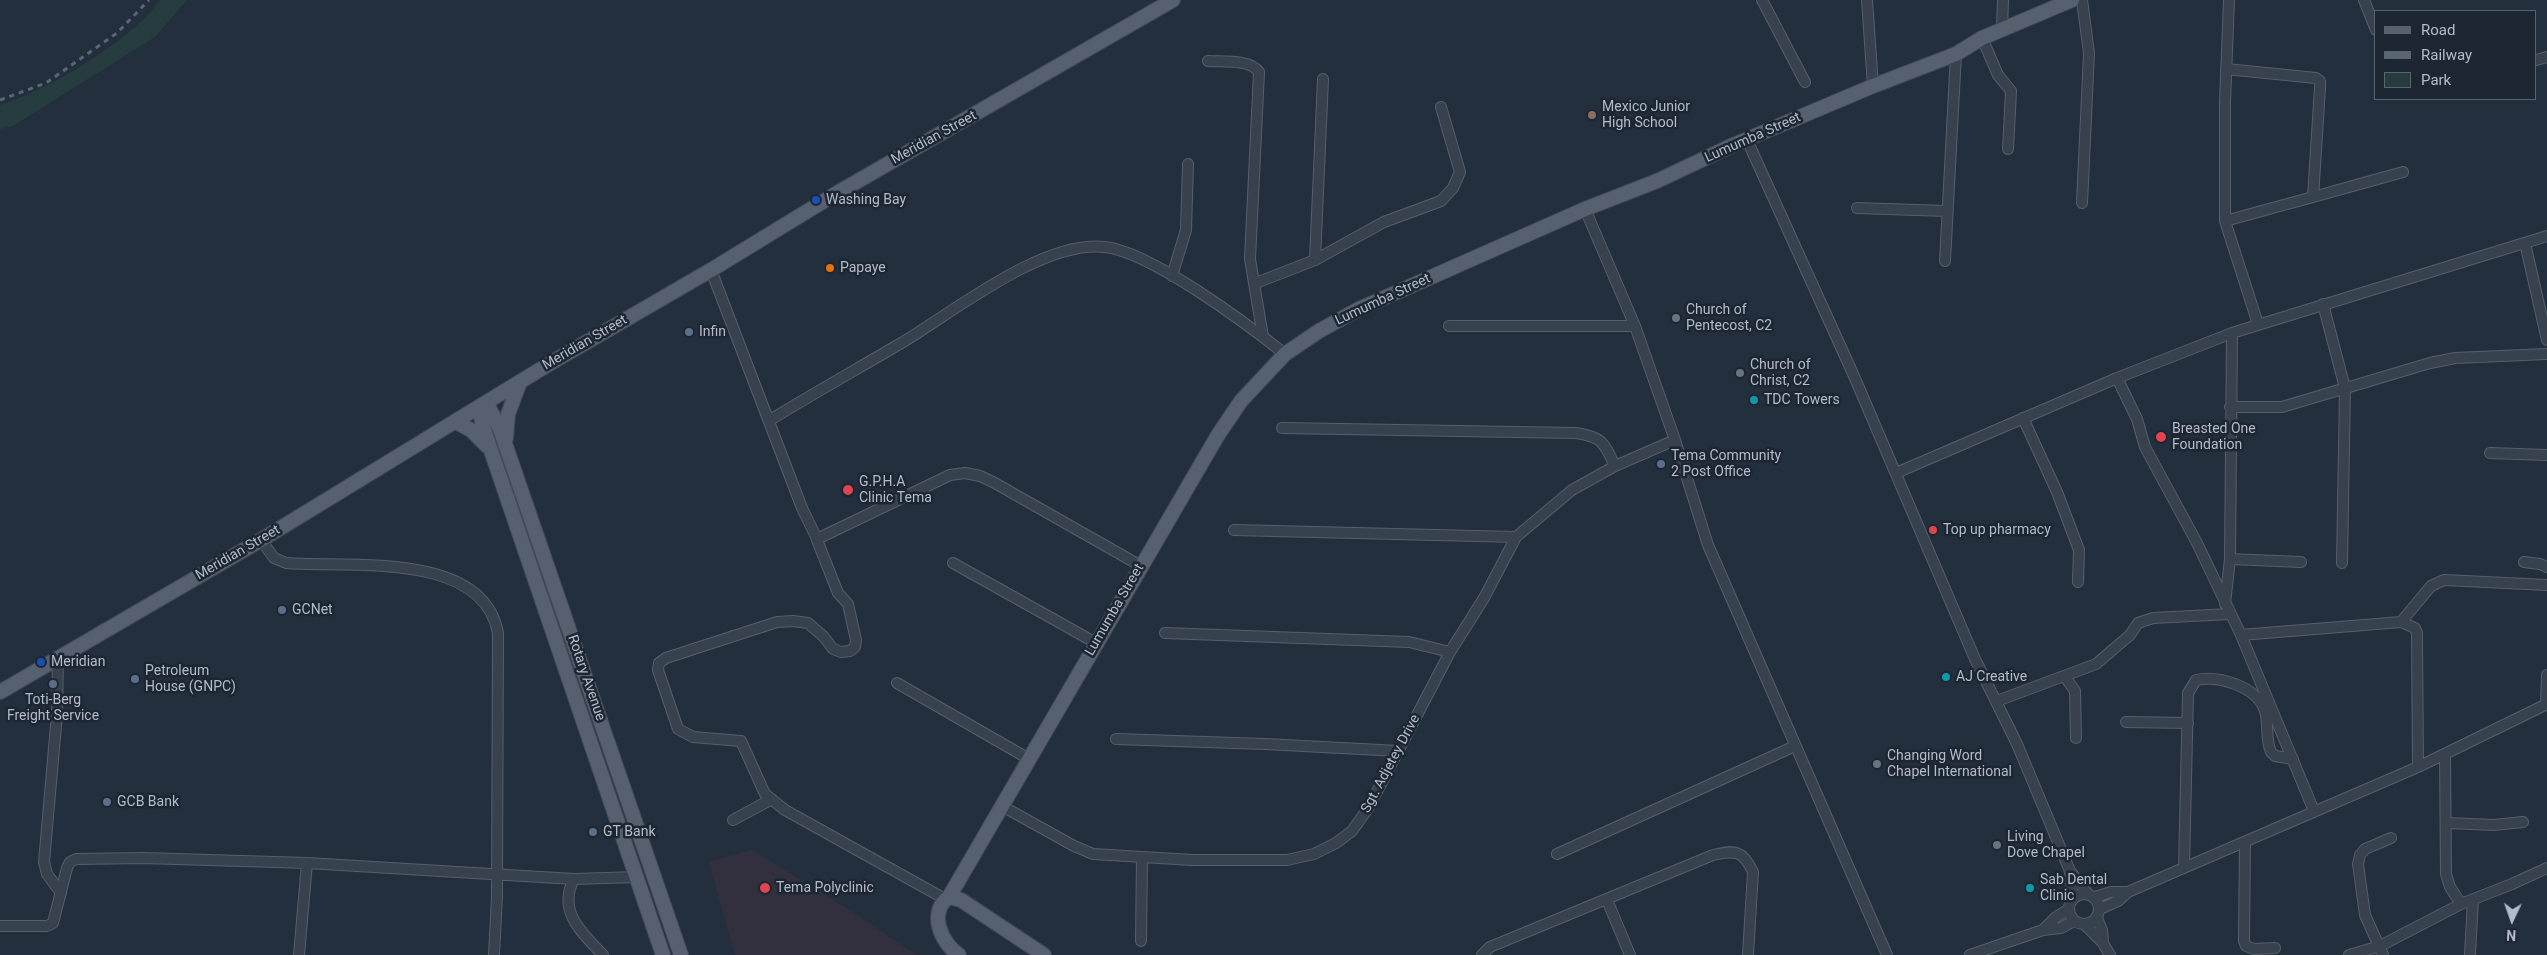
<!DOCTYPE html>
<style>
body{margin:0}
#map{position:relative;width:2547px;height:955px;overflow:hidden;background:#242f3e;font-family:Roboto,sans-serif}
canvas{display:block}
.legend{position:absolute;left:2374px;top:10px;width:162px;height:90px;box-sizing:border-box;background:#1d2633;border:1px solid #59626f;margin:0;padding:6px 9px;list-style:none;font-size:15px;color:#b4bcc9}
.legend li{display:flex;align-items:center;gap:10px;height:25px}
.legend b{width:25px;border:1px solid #59626f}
.north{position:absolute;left:2487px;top:895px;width:50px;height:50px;-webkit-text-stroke:4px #1d2633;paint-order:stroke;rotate:183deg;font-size:14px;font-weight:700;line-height:20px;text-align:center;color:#b4bcc9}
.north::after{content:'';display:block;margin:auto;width:18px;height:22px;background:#b4bcc9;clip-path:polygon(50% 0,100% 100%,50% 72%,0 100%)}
</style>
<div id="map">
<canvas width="2547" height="955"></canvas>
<ul class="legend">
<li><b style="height:6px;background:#56606e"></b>Road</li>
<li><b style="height:6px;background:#5a6575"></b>Railway</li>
<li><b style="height:14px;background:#263c3f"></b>Park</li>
</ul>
<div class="north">N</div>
</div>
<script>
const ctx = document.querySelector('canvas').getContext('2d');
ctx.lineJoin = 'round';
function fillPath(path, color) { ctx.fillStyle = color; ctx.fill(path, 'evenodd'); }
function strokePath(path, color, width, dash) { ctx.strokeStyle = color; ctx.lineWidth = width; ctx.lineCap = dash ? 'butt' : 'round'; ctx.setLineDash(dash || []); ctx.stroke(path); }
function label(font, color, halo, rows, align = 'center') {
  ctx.font = font + ' Roboto,sans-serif'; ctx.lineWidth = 5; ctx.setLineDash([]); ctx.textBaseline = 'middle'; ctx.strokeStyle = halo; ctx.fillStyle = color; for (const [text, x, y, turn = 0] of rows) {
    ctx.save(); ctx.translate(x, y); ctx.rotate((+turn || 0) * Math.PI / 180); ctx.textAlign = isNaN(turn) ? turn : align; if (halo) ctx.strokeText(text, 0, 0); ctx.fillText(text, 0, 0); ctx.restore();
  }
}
const medical = new Path2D(`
 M752,850L856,914L917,955H735L709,862Z`);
const green = new Path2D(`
 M160,0H187L155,37L13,126L0,129V105C48,90 130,42 160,0Z`);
const minor = new Path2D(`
 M1762,0L1805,82
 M1867,0L1873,86
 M2082,0L2089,53L2082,203
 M2229,0L2225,102V221L2258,324
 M2364,0L2376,30
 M2002,30L2003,0
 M1982,38L1998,75L2011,91L2008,149
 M2536,60L2547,57
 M1208,61C1224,62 1250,59 1259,72L1250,259L1263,337
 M1747,140L1854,376L1975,659L2017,744L2070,871L2073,898
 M2313,197L2403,172
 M1857,208L1947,211
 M1585,209L1635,326L1675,440L1708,545L1887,955
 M2225,221L2313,197L2320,87V81L2316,78L2226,69
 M2525,243L2547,340
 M1315,260L1323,79
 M1945,261L1956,54
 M711,270L802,508L817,539L950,475L965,473L980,476L993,482L1141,566
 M1172,276L1186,230L1188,164
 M1256,283L1315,260L1384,222L1441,201L1453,188L1460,172L1441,107
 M2323,304L2345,388L2342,563
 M1449,326H1635
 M2117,378L2137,419L2145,447L2197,543L2241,635L2401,622L2415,628L2417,633L2418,767
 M2230,407H2282L2430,363L2455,358L2547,354
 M2023,418L2057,492L2079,550L2078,582
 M770,420C814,393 859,368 903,342C956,310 1043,240 1105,247C1151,252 1247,324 1285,354
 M1282,428L1576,433C1603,437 1604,443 1615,466
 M2490,453L2547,455
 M1896,473L2117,378L2232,333L2547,236
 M1234,530L1516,537
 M261,540L274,558L286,563C348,568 483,550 498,633L497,896L494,955
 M817,540L838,593L848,604L856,640L855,647L850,651L841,652L833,649L824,637L808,623L793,621L777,622L666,658L659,663L658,670L678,729L693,737L741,741L765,794L785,810L945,899
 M2230,559L2301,562
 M2524,562L2540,564L2547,567
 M953,563L1096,643
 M2225,604L2230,559L2232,333
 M2401,622L2431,586L2444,580L2547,585
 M1165,633L1409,642L1450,652
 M2241,635L2314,811
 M58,657L57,714L44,862L47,874L61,893
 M2065,677L2075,691L2076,738
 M897,683L1029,759
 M1997,701L2096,664L2130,635L2138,623L2153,618L2230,614
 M2546,704L2547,675
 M2126,722L2188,723
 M1116,739L1265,744L1399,751
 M2445,755L2446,874L2450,887L2461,904
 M1002,806L1074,846L1093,854L1192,860H1287L1314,854L1336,843L1352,831L1369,807L1450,652L1484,598L1516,537L1572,490L1615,466L1675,440
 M733,820L772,799
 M2447,823L2494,825L2523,822
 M2245,842L2244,941L2246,946L2254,949L2275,948
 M1557,854L1795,746
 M2184,868L2188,693L2196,680C2218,675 2257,686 2265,711C2269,724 2265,739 2271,752L2275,756L2293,759
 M2070,871L2087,893
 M2069 909a15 15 0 1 1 30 0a15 15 0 1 1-30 0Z
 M2095,897L2111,892H2128
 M1607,900L1630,955
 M2100,909L2118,901L2128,892L2418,767L2547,704
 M2097,918L2102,930L2103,943
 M2085,925L2103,943L2110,955
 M0,926H47L53,923L67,868L70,862L76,859L143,858L307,863
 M2043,930L2056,917L2069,909
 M1141,941L1142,858
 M299,955L307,863L574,879
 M603,955C582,933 557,911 574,879L638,877
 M1482,955L1490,947L1713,855C1735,850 1743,850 1753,872L1748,955
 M1970,955L2043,930L2061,928L2074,921
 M2349,955L2380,946L2461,904L2512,884L2547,868
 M2383,955L2365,915L2358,864L2360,855L2365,849L2391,838
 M2470,955L2473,899`);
const major = new Path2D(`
 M487,404L500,429L681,955
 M479,409L485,433L663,955
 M456,422L471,430L487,446
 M506,438L508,414L520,382
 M0,692L261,540L549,364L711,270L837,193L1173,0
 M949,897L961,900L1044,955
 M959,955C942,944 927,912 949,897L1218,435L1241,401L1285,354L1319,331L1359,309L1585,209L1657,181L1731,146L1873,86L1956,54L1982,38L2072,0`);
const rail = new Path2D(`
 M0,100L46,83L117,33L149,0`);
const markers = [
 [1592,115,5,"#8d6e63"],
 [816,200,5,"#1a4fb4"],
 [830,268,5,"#e8710a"],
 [1676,318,5,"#6b7280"],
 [689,332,5,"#5c6f8a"],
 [1740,373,5,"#6b7280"],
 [1754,400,5,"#0f9aa8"],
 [2161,437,6,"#e0444e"],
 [1661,464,5,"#5c6f8a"],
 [848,490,6,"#e0444e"],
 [1933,530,5,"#e0444e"],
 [282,610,5,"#5c6f8a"],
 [41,662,5,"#1a4fb4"],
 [1946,677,5,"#0f9aa8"],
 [135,679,5,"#5c6f8a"],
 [53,684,5,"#5c6f8a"],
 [1877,764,5,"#6b7280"],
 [107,802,5,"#5c6f8a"],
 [593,832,5,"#5c6f8a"],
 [1997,845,5,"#6b7280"],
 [765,888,6,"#e0444e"],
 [2030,888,5,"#0f9aa8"]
];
const poiNames = [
 ["Mexico Junior",1602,107],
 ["High School",1602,123],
 ["Washing Bay",826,200],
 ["Papaye",840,268],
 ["Church of",1686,310],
 ["Pentecost, C2",1686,326],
 ["Infin",699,332],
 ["Church of",1750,365],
 ["Christ, C2",1750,381],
 ["TDC Towers",1764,400],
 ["Breasted One",2172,429],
 ["Foundation",2172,445],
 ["Tema Community",1671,456],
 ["2 Post Office",1671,472],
 ["G.P.H.A",859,482],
 ["Clinic Tema",859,498],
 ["Top up pharmacy",1943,530],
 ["GCNet",292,610],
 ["Meridian",51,662],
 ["Petroleum",145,671],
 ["House (GNPC)",145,687],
 ["AJ Creative",1956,677],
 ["Toti-Berg",53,700,"center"],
 ["Freight Service",53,716,"center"],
 ["Changing Word",1887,756],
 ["Chapel International",1887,772],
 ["GCB Bank",117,802],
 ["GT Bank",603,832],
 ["Living",2007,837],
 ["Dove Chapel",2007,853],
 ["Sab Dental",2040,880],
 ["Clinic",2040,896],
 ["Tema Polyclinic",776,888]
];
const streetNames = [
 ["Meridian Street",934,138,-29],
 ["Lumumba Street",1753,138,-24],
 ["Lumumba Street",1383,300,-25],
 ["Meridian Street",585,343,-30],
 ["Meridian Street",238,553,-30],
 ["Lumumba Street",1115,610,-60],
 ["Rotary Avenue",586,678,71],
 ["Sgt. Adjetey Drive",1391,764,-62]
];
fillPath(medical, '#32303f');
fillPath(green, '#263c3f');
strokePath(minor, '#565f6c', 12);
strokePath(major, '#414a57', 16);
strokePath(minor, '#38414e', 10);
strokePath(major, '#56606e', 14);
strokePath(rail, '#5a6575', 3, [5, 5]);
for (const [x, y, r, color] of markers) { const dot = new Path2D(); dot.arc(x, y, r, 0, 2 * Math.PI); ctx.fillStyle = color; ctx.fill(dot); strokePath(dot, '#1d2633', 2); }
label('14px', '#b4bcc9', '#1d2633', poiNames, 'left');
label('14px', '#b4bcc9', '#1d2633', streetNames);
</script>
